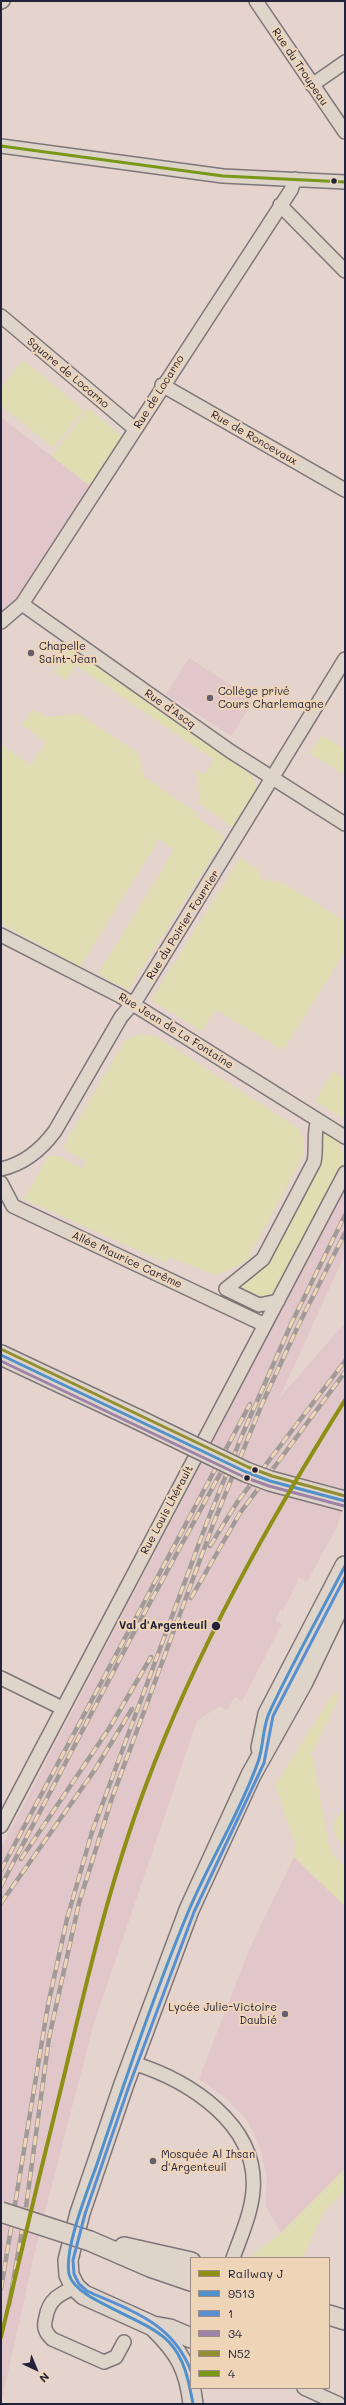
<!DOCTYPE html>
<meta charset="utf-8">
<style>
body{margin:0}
#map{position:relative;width:346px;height:2405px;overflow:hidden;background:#e5d3ce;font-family:Mali,sans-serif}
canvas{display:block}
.frame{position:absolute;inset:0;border:2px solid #22223b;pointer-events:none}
.legend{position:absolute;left:190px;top:2257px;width:140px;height:132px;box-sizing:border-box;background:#efd5b7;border:1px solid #9d8d85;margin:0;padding:5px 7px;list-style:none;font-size:12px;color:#22223b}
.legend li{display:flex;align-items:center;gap:8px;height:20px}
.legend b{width:20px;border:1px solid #9d8d85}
.north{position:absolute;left:16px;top:2349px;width:40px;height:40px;-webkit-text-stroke:3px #efd5b7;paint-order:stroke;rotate:136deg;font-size:11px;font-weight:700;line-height:16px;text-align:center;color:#22223b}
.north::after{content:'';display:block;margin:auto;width:14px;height:18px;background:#22223b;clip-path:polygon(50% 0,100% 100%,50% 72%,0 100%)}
</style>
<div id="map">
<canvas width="346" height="2405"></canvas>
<div class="frame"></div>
<ul class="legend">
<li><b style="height:5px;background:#8d9015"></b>Railway J</li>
<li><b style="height:5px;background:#5091cb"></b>9513</li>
<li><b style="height:5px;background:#588fd2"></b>1</li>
<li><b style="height:5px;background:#9f82a8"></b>34</li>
<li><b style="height:5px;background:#928f30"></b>N52</li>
<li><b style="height:5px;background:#7a9818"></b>4</li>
</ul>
<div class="north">N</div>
</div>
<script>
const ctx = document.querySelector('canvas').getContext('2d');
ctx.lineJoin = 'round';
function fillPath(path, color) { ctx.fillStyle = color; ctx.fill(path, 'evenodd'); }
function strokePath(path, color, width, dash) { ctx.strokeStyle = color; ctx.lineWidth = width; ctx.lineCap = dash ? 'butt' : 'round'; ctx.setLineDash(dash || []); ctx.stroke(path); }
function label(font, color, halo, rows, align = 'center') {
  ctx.font = font + ' Mali,sans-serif'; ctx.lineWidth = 4; ctx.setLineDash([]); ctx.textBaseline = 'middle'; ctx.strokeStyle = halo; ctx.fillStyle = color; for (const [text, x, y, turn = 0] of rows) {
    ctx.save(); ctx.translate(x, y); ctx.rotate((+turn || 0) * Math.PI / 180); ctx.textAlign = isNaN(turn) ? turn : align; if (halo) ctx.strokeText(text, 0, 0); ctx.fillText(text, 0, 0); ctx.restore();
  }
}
const built = new Path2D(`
 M1,417L90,486L13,604L1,612Z
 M189,658L249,697L248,699L253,702L231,736L166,694Z
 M345,1188V1254L280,1397L345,1323V1500L337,1527L307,1582L299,1578L283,1611L280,1610L275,1620L282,1624L242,1701L234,1697L228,1710L219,1706L197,1721L93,2026L36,2247L1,2404V1848Z
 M294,1857L345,1906V2169L281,2233L265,2205L267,2177L260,2148L248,2121L226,2098L199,2079L249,1950Z`);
const green = new Path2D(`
 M23,360L84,410L53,448L1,405V388Z
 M88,408L122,436L90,486L52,456Z
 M70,648L252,776L257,787L232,827L200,804L196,770L204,775L214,760L76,665L66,680L54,672Z
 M33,709L46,717L79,714L138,753L144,777L197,813V817L225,837L128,990L98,974L174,850L159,839L80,967L1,924V745L31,765L46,742L22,725Z
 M322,735L345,750V775L310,753Z
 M240,858L259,870L262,880L274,882L280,881L345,921V952L283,1050L216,1010L202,1031L151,1000Z
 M138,1034L153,1035L162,1040L298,1128C304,1137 306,1147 302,1158L247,1260L240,1265L216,1275L169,1257L166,1263L24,1199L48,1156H58L82,1168L86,1161L65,1150L64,1145L124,1042Z
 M333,1071L345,1079V1120L315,1101Z
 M320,1130L339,1142L345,1161L274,1298C263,1300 243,1298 239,1284L319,1159Z
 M336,1690L338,1699L312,1753L330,1851L345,1867V1906L294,1857L295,1843L275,1785Z
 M345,1808V1817L338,1828L345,1818V1848C331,1834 330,1822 345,1808Z
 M345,2169V2191L323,2213L303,2258H252L251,2256L281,2233Z`);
const street = new Path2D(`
 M256,1L345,132
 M1,2L3,1
 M312,85L345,62
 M1,146L223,176L345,182
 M280,205L345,271
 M1,316L135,429
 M162,385L345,490
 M22,604L230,751L345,824
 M1,622L22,604L291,190L295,179
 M1,935L120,996L345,1137
 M1,1169C24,1164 41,1150 55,1131L121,1017L138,997L345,659
 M1,1183L13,1206L265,1325
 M278,1301L259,1305L226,1289L263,1259L314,1162C317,1147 313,1134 318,1120
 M1,1678L62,1708
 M1,1826L345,1173
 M133,2063C188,2080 259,2124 253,2191C251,2214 241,2236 233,2258
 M75,2287C60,2294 49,2299 46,2317C43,2327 45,2332 52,2339L104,2362L116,2357L124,2342
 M304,2388L339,2404`);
const secondary = new Path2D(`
 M1,1355L137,1419
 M261,1748L268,1714L345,1566
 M90,2241L150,2267L191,2281
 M124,2247L191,2262
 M329,2315L345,2320
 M153,2326C179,2351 189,2368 193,2404
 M191,2338L170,2329L153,2326L84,2295L75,2287L69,2275L68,2260L80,2213L124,2084L189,1910L251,1775L303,1682L345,1594`);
const rail = new Path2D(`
 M290,1326L345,1215
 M297,1328L345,1233
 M210,1546L238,1501L345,1361
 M191,1598L240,1513L345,1372
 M21,1859L110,1727L151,1657
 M1,1870L250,1404
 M1,1886L133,1634L227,1461
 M1,1903L94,1771L132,1709
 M1,2289L48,2005L67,1919L92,1832L207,1522L243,1433L292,1322
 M9,2305L26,2207L49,2038L79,1903L112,1798L214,1522L262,1404L299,1324`);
const secondaryBridge = new Path2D(`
 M137,1419L246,1472L270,1481L345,1501
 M1,2212L90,2241`);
const bus1 = new Path2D(`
 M1,1355L246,1472L270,1481L345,1501
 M193,2404C189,2382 185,2359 169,2342C146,2317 75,2301 69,2274C64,2249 87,2192 96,2167C125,2081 154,1994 189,1910C210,1860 240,1813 258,1762C264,1746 262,1727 270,1711C293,1662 320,1614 345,1566`);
const bus2 = new Path2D(`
 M191,2371C172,2322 131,2311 87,2291L79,2284L74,2274L73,2260L85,2214L129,2086L194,1912L264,1763L273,1716L345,1577`);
const bus3 = new Path2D(`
 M1,1361L244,1477L269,1486L344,1506`);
const bus4 = new Path2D(`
 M3,1350L248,1467L272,1476L345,1496`);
const bus5 = new Path2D(`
 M1,146L223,176L345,182`);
const rail1 = new Path2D(`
 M1,2337C22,2249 43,2160 65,2072C88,1975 111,1878 146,1785C197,1649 268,1523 345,1400`);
const markers = [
 [334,181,3.5,"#22223b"],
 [31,653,4,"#66606e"],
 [210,698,4,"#66606e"],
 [255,1470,3.5,"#22223b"],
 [247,1478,3.5,"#22223b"],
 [216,1626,5,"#22223b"],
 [285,2014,4,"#66606e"],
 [153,2161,4,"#66606e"]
];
const streetNames = [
 ["Rue du Troupeau",300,67,56],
 ["Square de Locarno",68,373,40],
 ["Rue de Locarno",159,392,-58],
 ["Rue de Roncevaux",254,438,30],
 ["Rue d'Ascq",170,709,35],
 ["Rue du Poirier Fourrier",183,925,-58],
 ["Rue Jean de La Fontaine",176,1031,32],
 ["Allée Maurice Carême",127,1260,25],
 ["Rue Louis Lhérault",167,1510,-62]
];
const poiNames = [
 ["Chapelle",39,647],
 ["Saint-Jean",39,660],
 ["Collège privé",218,692],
 ["Cours Charlemagne",218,705],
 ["Lycée Julie-Victoire",277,2008,"right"],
 ["Daubié",277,2021,"right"],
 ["Mosquée Al Ihsan",161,2155],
 ["d'Argenteuil",161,2168]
];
const stopNames = [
 ["Val d'Argenteuil",207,1626]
];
fillPath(built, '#e1c7c9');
fillPath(green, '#dfddb1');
strokePath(street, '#7e7679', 16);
strokePath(secondary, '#7e7679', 22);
strokePath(street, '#ded4ca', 13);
strokePath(secondary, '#ded4ca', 19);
strokePath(rail, '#a19a97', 4.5);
strokePath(rail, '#efd5b7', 3, [9]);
strokePath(secondaryBridge, '#7e7679', 22, []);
strokePath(secondaryBridge, '#ded4ca', 19);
strokePath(bus1, '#5091cb', 3);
strokePath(bus2, '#588fd2', 3);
strokePath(bus3, '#9f82a8', 3);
strokePath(bus4, '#928f30', 3);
strokePath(bus5, '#7a9818', 3);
strokePath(rail1, '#8d9015', 4);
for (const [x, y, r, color] of markers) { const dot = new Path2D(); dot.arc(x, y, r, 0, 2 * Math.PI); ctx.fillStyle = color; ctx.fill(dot); strokePath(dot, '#efd5b7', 1.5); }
label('11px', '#22223b', '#efd5b7', streetNames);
label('11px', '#22223b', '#efd5b7', poiNames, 'left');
label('bold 11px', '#22223b', '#efd5b7', stopNames, 'right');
</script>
